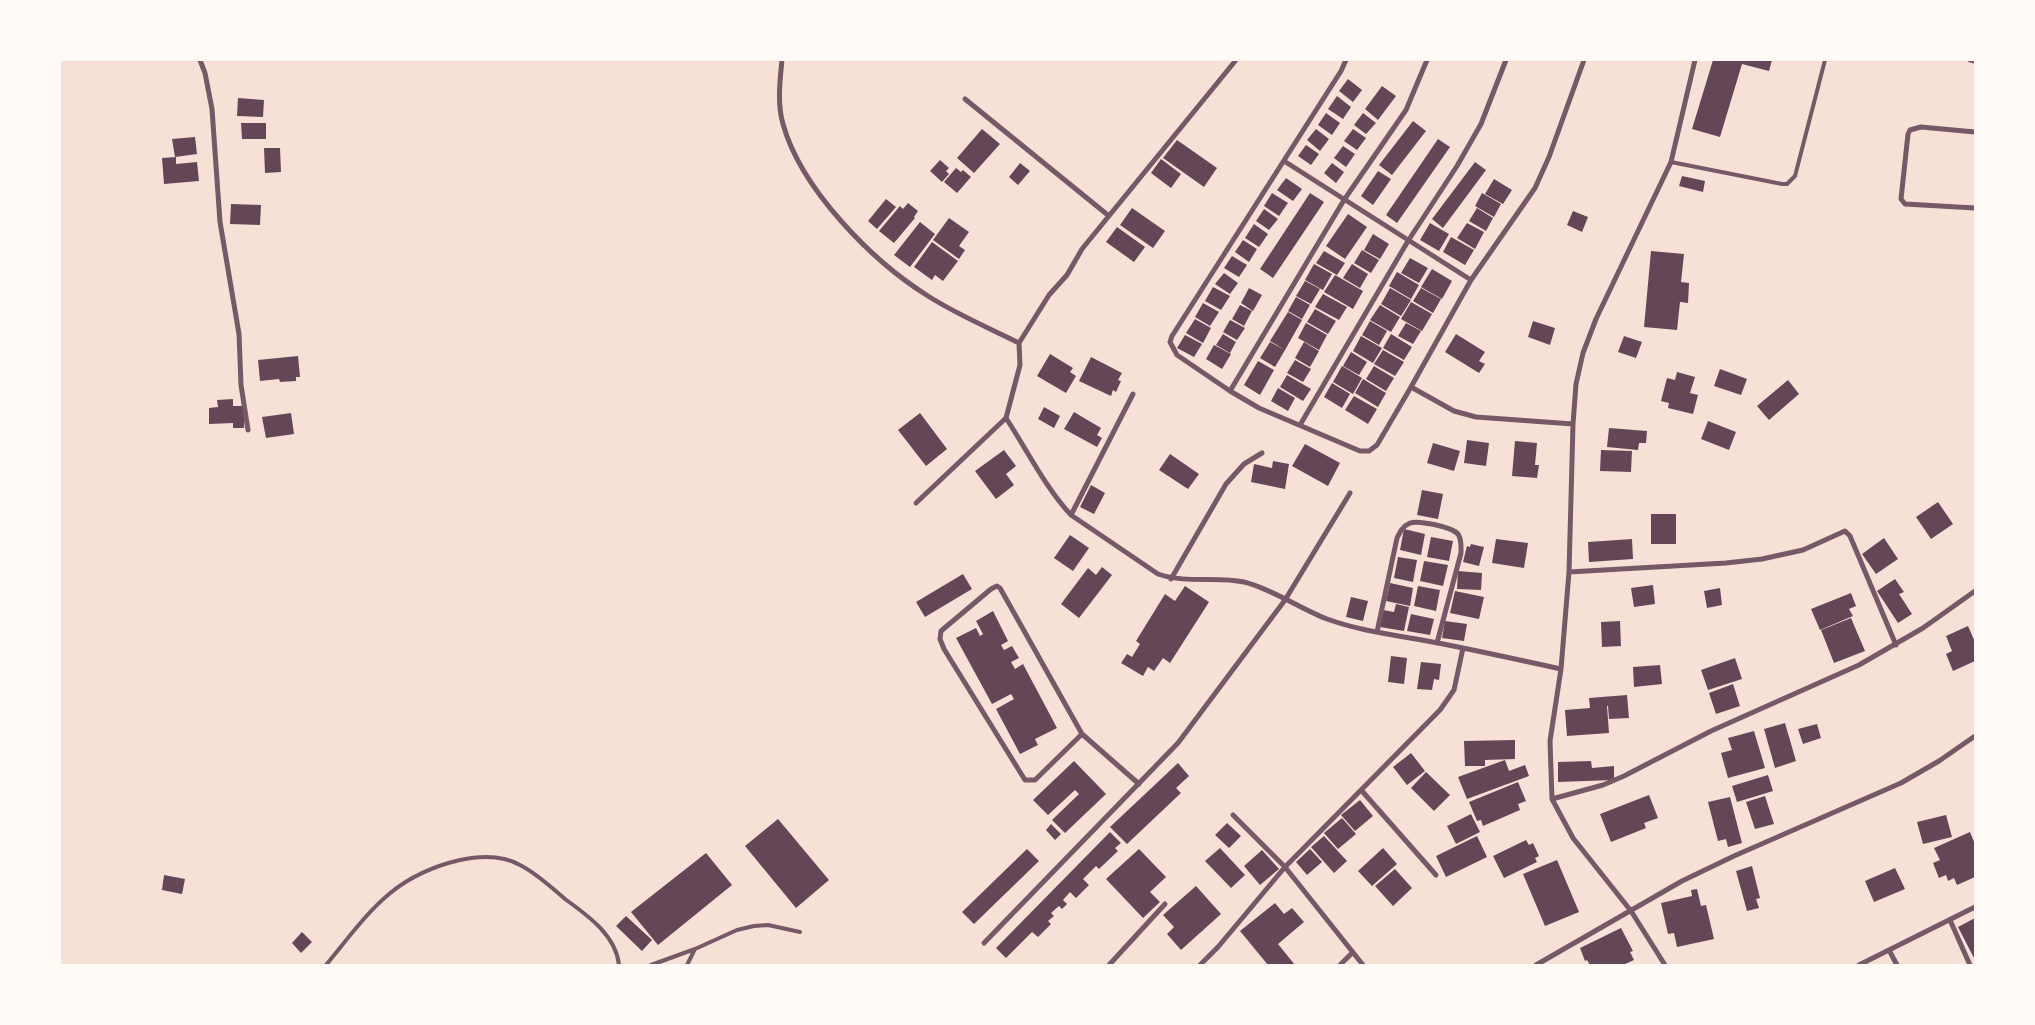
<!DOCTYPE html>
<style>
body{margin:0}
#map{position:relative;width:2035px;height:1025px;overflow:hidden;background:#f7e1d7;font-family:"Nunito Sans",sans-serif}
canvas{display:block}
.frame{position:absolute;inset:0;border:61px solid #fffaf5;pointer-events:none}
</style>
<div id="map">
<canvas width="2035" height="1025"></canvas>
<div class="frame"></div>
</div>
<script>
const ctx = document.querySelector('canvas').getContext('2d');
ctx.lineJoin = 'round';
function fillPath(path, color) { ctx.fillStyle = color; ctx.fill(path, 'evenodd'); }
function strokePath(path, color, width, dash) { ctx.strokeStyle = color; ctx.lineWidth = width; ctx.lineCap = dash ? 'butt' : 'round'; ctx.setLineDash(dash || []); ctx.stroke(path); }
const building = new Path2D(`
 M1713,60H1772L1769,71L1742,64L1720,137L1692,129Z
 M1348,79L1362,90L1353,102L1339,91Z
 M1382,86L1396,96L1378,120L1365,109Z
 M1337,96L1351,107L1343,119L1328,109Z
 M238,98L264,100L263,117L237,116Z
 M1326,113L1340,123L1332,135L1318,125Z
 M1363,113L1376,123L1366,134L1354,125Z
 M1413,121L1426,131L1392,175L1379,165Z
 M241,123H266V139H242Z
 M982,129L1000,144L974,173L957,158Z
 M1316,129L1329,139L1320,151L1307,140Z
 M1353,129L1366,138L1357,150L1344,141Z
 M195,137L197,154L175,157L172,139Z
 M1438,139L1450,147L1397,223L1386,215Z
 M1177,140L1217,168L1204,187L1163,158Z
 M1306,145L1319,154L1311,165L1298,156Z
 M1343,146L1355,154L1346,167L1334,158Z
 M264,148H280L281,172L265,173Z
 M176,157V164L197,162L199,181L164,184L162,158Z
 M1161,159L1181,174L1171,188L1151,173Z
 M940,160L949,168L946,171L949,174L942,182L930,171Z
 M1475,162L1486,170L1443,228L1432,219Z
 M1020,163L1030,171L1018,185L1009,177Z
 M1332,163L1344,172L1336,183L1324,173Z
 M956,168L961,172L963,170L971,177L957,193L944,182Z
 M1378,171L1391,179L1373,205L1361,196Z
 M1682,176L1705,181L1703,192L1679,186Z
 M1286,178L1302,189L1293,201L1277,190Z
 M1494,179L1512,190L1503,204L1485,194Z
 M1272,193L1288,203L1279,216L1264,206Z
 M1310,193L1324,202L1273,278L1260,269Z
 M1482,193L1501,204L1494,217L1475,206Z
 M886,199L896,207L877,229L868,221Z
 M908,203L918,211L914,217L915,218L894,243L879,231L900,206L903,209Z
 M231,204L261,205L260,225L230,224Z
 M1132,208L1165,231L1153,248L1120,225Z
 M1477,208L1493,218L1486,231L1469,221Z
 M1264,209L1278,219L1269,230L1256,221Z
 M1573,211L1588,217L1582,232L1567,225Z
 M1348,214L1367,227L1345,259L1326,246Z
 M949,218L969,232L959,246L965,250L959,259L933,240Z
 M920,222L935,234L910,267L894,255Z
 M1430,223L1449,234L1439,251L1420,240Z
 M1467,223L1484,232L1475,249L1457,238Z
 M1254,224L1268,234L1259,247L1245,238Z
 M1117,227L1145,247L1134,262L1106,242Z
 M1373,234L1389,244L1380,259L1364,250Z
 M1451,237L1474,250L1465,265L1443,252Z
 M1243,240L1257,249L1249,262L1235,252Z
 M932,242L958,261L943,281L935,275L932,280L914,267Z
 M1362,250L1379,260L1371,273L1354,263Z
 M1324,251L1345,263L1337,275L1316,263Z
 M1651,251L1684,254L1681,282L1689,283L1688,303L1680,302L1677,330L1644,327Z
 M1232,256L1247,265L1239,277L1224,268Z
 M1410,258L1428,268L1419,283L1401,273Z
 M1314,264L1332,274L1323,290L1305,280Z
 M1352,264L1368,274L1360,288L1343,278Z
 M1432,269L1452,281L1442,299L1421,287Z
 M1397,272L1419,285L1411,299L1389,286Z
 M1224,273L1238,283L1230,294L1215,284Z
 M1335,275L1363,291L1353,309L1324,292Z
 M1305,281L1320,289L1311,304L1296,296Z
 M1213,287L1230,296L1221,310L1205,301Z
 M1249,288L1262,295L1253,311L1241,303Z
 M1390,288L1411,300L1401,316L1381,304Z
 M1421,288L1441,299L1433,313L1413,301Z
 M1323,294L1347,307L1339,320L1315,307Z
 M1296,297L1310,305L1302,319L1288,311Z
 M1411,302L1432,314L1422,331L1401,319Z
 M1203,303L1219,312L1210,326L1195,317Z
 M1240,305L1252,311L1244,326L1232,319Z
 M1380,305L1400,317L1391,332L1370,320Z
 M1315,309L1336,321L1328,334L1307,322Z
 M1288,312L1302,320L1285,350L1270,341Z
 M1195,319L1211,328L1203,343L1186,333Z
 M1230,320L1245,328L1237,340L1223,332Z
 M1370,321L1387,331L1379,345L1362,335Z
 M1533,321L1555,328L1550,345L1528,337Z
 M1306,323L1327,335L1319,350L1298,338Z
 M1406,323L1421,331L1413,344L1398,336Z
 M1223,334L1236,342L1230,353L1216,345Z
 M1391,334L1412,347L1404,360L1383,348Z
 M1456,334L1485,352L1479,361L1485,364L1479,373L1445,352Z
 M1185,335L1202,344L1194,357L1177,348Z
 M1361,336L1382,348L1373,363L1353,351Z
 M1624,336L1642,342L1636,358L1618,352Z
 M1270,342L1285,350L1275,367L1260,358Z
 M1304,342L1319,351L1310,367L1295,358Z
 M1214,345L1231,354L1222,369L1206,359Z
 M1383,350L1404,362L1395,376L1374,364Z
 M1351,352L1367,362L1359,375L1343,366Z
 M1050,354L1073,368L1070,372L1076,376L1066,393L1037,376Z
 M298,356L300,377H296V381L280,382L279,379L260,381L258,360Z
 M1091,357L1122,373L1118,380L1121,381L1116,392L1113,390L1111,396L1079,381Z
 M1295,360L1311,369L1303,382L1287,373Z
 M1258,361L1274,370L1260,395L1244,385Z
 M1342,366L1362,378L1353,394L1333,382Z
 M1374,366L1394,378L1386,391L1366,379Z
 M1720,369L1747,379L1741,395L1714,386Z
 M1677,372L1695,377L1690,393L1698,395L1693,414L1668,408L1669,403L1661,401L1667,378L1675,380Z
 M1287,375L1311,389L1303,401L1280,387Z
 M1363,379L1386,393L1378,407L1355,393Z
 M1788,380L1799,394L1769,420L1757,406Z
 M1332,383L1350,394L1342,408L1324,397Z
 M1278,388L1295,398L1288,411L1271,401Z
 M1354,396L1377,409L1368,424L1345,410Z
 M233,399V406H244V428H233V423L209,424V408L218,407L217,400Z
 M1044,407L1060,416L1054,428L1038,419Z
 M1074,412L1101,428L1097,435L1102,438L1097,447L1064,429Z
 M291,413L294,434L266,438L262,417Z
 M920,413L947,449L926,466L898,430Z
 M1708,421L1736,432L1729,450L1701,439Z
 M1609,428L1647,431L1646,443H1639L1638,450L1607,447Z
 M1467,440L1489,443L1486,466L1464,463Z
 M1515,441L1537,443L1535,465H1539L1537,478L1512,476Z
 M1433,443L1460,451L1454,471L1427,463Z
 M1305,444L1340,463L1328,486L1292,466Z
 M1004,450L1016,466L1006,474L1014,485L996,499L975,471Z
 M1601,450L1632,451L1631,472L1600,471Z
 M1170,454L1199,474L1188,489L1159,470Z
 M1273,461L1289,464L1285,489L1251,482L1254,464L1272,468Z
 M1091,485L1105,493L1094,514L1080,507Z
 M1422,490L1443,494L1438,519L1417,515Z
 M1938,502L1953,524L1931,539L1916,517Z
 M1651,514H1676V544H1651Z
 M1404,529L1425,534L1421,555L1400,550Z
 M1070,535L1089,548L1073,571L1054,558Z
 M1431,537L1453,541L1449,561L1427,557Z
 M1884,538L1898,559L1876,574L1862,554Z
 M1496,539L1528,543L1524,568L1492,563Z
 M1632,539L1633,559L1589,562L1588,542Z
 M1471,544L1484,547L1479,566L1463,562L1467,546L1470,547Z
 M1398,557L1417,560L1413,582L1394,578Z
 M1424,561L1448,565L1443,586L1420,581Z
 M1102,567L1112,575L1079,618L1061,604L1088,568L1096,575Z
 M1458,571L1482,573L1481,590L1457,589Z
 M963,574L972,589L925,617L916,602Z
 M1895,579L1904,592L1899,594L1912,614L1898,623L1877,591Z
 M1390,583L1413,588L1410,606L1386,601Z
 M1653,585L1655,604L1634,607L1631,588Z
 M1185,586L1209,602L1170,663L1163,658L1154,671L1148,667L1143,676L1121,663L1127,654L1132,657L1140,644L1136,641L1165,594L1175,601Z
 M1418,586L1440,590L1436,611L1414,606Z
 M1720,588L1722,605L1707,608L1704,591Z
 M1455,591L1484,597L1479,619L1450,613Z
 M1851,593L1856,606L1849,609L1853,616L1820,630L1811,609Z
 M1351,597L1368,601L1363,621L1346,617Z
 M1396,604L1409,607L1404,631L1380,627L1383,610L1394,612Z
 M993,611L1008,641L1001,645L1004,650L1012,646L1019,658L1011,662L1015,669L1023,664L1057,728L1035,739L1038,745L1020,754L996,709L1014,699L1011,694L992,704L956,638L976,628L980,636L983,634L976,621Z
 M1411,614L1434,619L1430,635L1407,631Z
 M1851,618L1865,651L1834,663L1821,630Z
 M1445,621L1467,624L1464,641L1442,638Z
 M1620,621L1621,646L1602,647L1601,622Z
 M1968,626L1975,642V661L1953,671L1946,654L1952,651L1946,636Z
 M1391,656L1407,658L1404,684L1388,682Z
 M1735,658L1742,679L1708,690L1701,670Z
 M1421,662L1441,664L1439,680L1434,679L1432,690L1417,689Z
 M1660,665L1662,684L1634,687L1633,667Z
 M1733,684L1740,706L1716,714L1709,693Z
 M1627,695L1629,718L1609,719L1608,706H1607L1609,733L1567,736L1565,710L1590,708L1589,698Z
 M1785,723L1796,761L1775,768L1764,729Z
 M1817,724L1821,738L1803,744L1798,729Z
 M1754,731L1765,768L1728,778L1721,753L1732,750L1728,738Z
 M1515,740V759L1485,760V766H1465L1464,741Z
 M1411,753L1425,771L1407,785L1393,767Z
 M1505,760L1509,771L1525,765L1529,776L1467,799L1458,777Z
 M1074,761L1106,794L1065,833L1052,820L1079,794L1075,790L1048,815L1033,800Z
 M1591,761L1592,768L1614,766V780L1558,782V762Z
 M1178,763L1189,776L1176,788L1181,793L1127,844L1110,827Z
 M1426,772L1450,795L1434,811L1411,788Z
 M1768,775L1773,791L1737,802L1732,786Z
 M1518,782L1526,801L1518,804L1520,810L1483,826L1481,820L1477,821L1469,802Z
 M1649,795L1658,818L1644,823L1646,828L1611,842L1600,814Z
 M1765,796L1774,824L1755,829L1746,802Z
 M1730,797L1742,843L1728,847L1726,839L1718,841L1708,802Z
 M1360,800L1373,816L1355,831L1341,815Z
 M1471,814L1480,832L1456,844L1447,826Z
 M1946,815L1952,837L1923,844L1917,822Z
 M1342,818L1356,834L1338,849L1324,833Z
 M778,819L829,880L796,908L745,846Z
 M1227,823L1241,836L1229,848L1215,835Z
 M1051,824L1061,834L1055,840L1046,830Z
 M1110,832L1121,843L1115,848L1118,851L1099,869L1096,866L1083,879L1089,885L1076,898L1070,892L1063,900L1067,904L1062,909L1059,906L1051,913L1054,916L1048,921L1051,924L1038,937L1032,932L1006,958L996,948Z
 M1970,832L1975,844V877L1957,885L1954,878L1948,881L1946,875L1939,878L1933,863L1940,860L1934,848Z
 M1324,836L1347,861L1334,873L1311,847Z
 M1477,836L1487,857L1446,877L1436,856Z
 M1526,840L1529,845L1533,843L1539,856L1535,858L1537,862L1504,878L1493,856Z
 M1220,848L1245,875L1231,888L1205,861Z
 M1383,848L1397,864L1372,886L1358,871Z
 M1027,849L1039,861L974,924L962,912Z
 M1139,849L1166,877L1150,892L1160,902L1143,918L1106,879Z
 M1310,849L1322,862L1307,875L1296,862Z
 M1262,850L1279,869L1260,885L1244,866Z
 M706,853L732,885L658,945L631,912Z
 M1557,860L1579,912L1545,926L1523,874Z
 M1752,866L1760,898L1756,899L1759,908L1747,911L1736,871Z
 M1895,868L1905,889L1874,902L1865,881Z
 M1395,869L1412,888L1393,906L1375,886Z
 M164,875L185,879L182,894L162,890Z
 M1196,886L1221,914L1181,950L1167,934L1174,927L1163,915Z
 M1697,889L1701,906L1706,905L1714,939L1677,947L1674,933L1668,934L1661,903L1692,896L1691,890Z
 M1275,903L1284,914L1292,908L1304,922L1278,944L1295,965H1268L1240,931Z
 M626,916L652,940L642,951L616,926Z
 M1975,918V960L1958,927Z
 M1621,928L1633,951L1630,952L1634,960L1623,965H1590L1587,960L1585,961L1580,948Z
 M302,932L312,942L301,953L292,943Z`);
const service = new Path2D(`
 M1671,162L1782,184H1787L1795,176L1825,60
 M326,965C368,914 391,876 460,860C479,856 502,855 520,865C536,873 551,887 565,899C587,915 616,935 619,965
 M651,965L695,949L737,930L754,926L768,925L800,932
 M687,965L695,949`);
const minor = new Path2D(`
 M200,60L205,73L212,109L220,222L239,334L241,385L248,430
 M782,60C780,80 777,104 783,124C801,189 872,261 928,296C956,314 989,328 1019,343
 M1236,60L1082,249L1067,275L1049,295L1019,343L1020,365L1006,418C1027,450 1045,487 1071,515L1158,574C1187,584 1216,576 1244,582C1270,588 1301,609 1327,619C1363,632 1402,636 1438,643C1479,651 1520,660 1561,669
 M1346,60L1341,71L1172,336L1170,342L1177,355L1230,391L1259,408L1360,451H1369L1377,445L1411,387
 M1970,60L1975,61
 M965,99L1109,216
 M1975,132L1921,127L1910,130L1908,134L1901,199L1905,204L1975,208
 M1284,161L1471,280
 M1230,391L1344,200L1406,110L1427,60
 M1573,424L1476,417L1454,411L1411,387L1471,280L1535,188L1549,157L1584,60
 M1300,425L1408,241L1457,166L1481,124L1506,60
 M916,503L1006,418
 M1071,515L1133,394
 M1569,572L1726,563L1762,559L1803,550L1845,531L1850,536L1896,645
 M1171,579L1226,484L1244,464L1262,453
 M1377,632L1397,538C1400,532 1403,526 1410,523C1419,520 1452,527 1458,534C1462,540 1461,547 1461,553L1437,643
 M1082,734L1035,780H1025L944,649L940,639L941,631L991,589L997,586L1000,588L1082,734L1139,784
 M1362,791L1436,875
 M1552,799L1603,785L1624,776L1711,731L1859,665L1923,628L1975,591
 M1233,815L1285,867L1363,965
 M1950,920L1970,965
 M984,943L1178,743L1285,600L1350,493
 M1889,950L1897,965
 M1109,965L1165,904
 M1200,965L1218,947L1285,867L1440,710L1454,690L1463,648
 M1340,965L1353,952
 M1536,965L1682,881L1734,856L1901,783L1939,761L1975,736
 M1665,965L1631,911L1573,838L1552,799L1550,741L1561,669L1569,572L1573,424L1576,384L1583,353L1596,319L1671,162L1695,60
 M1859,965L1975,907`);
fillPath(building, '#644757');
strokePath(service, '#755966', 4);
strokePath(minor, '#755966', 5);
</script>
